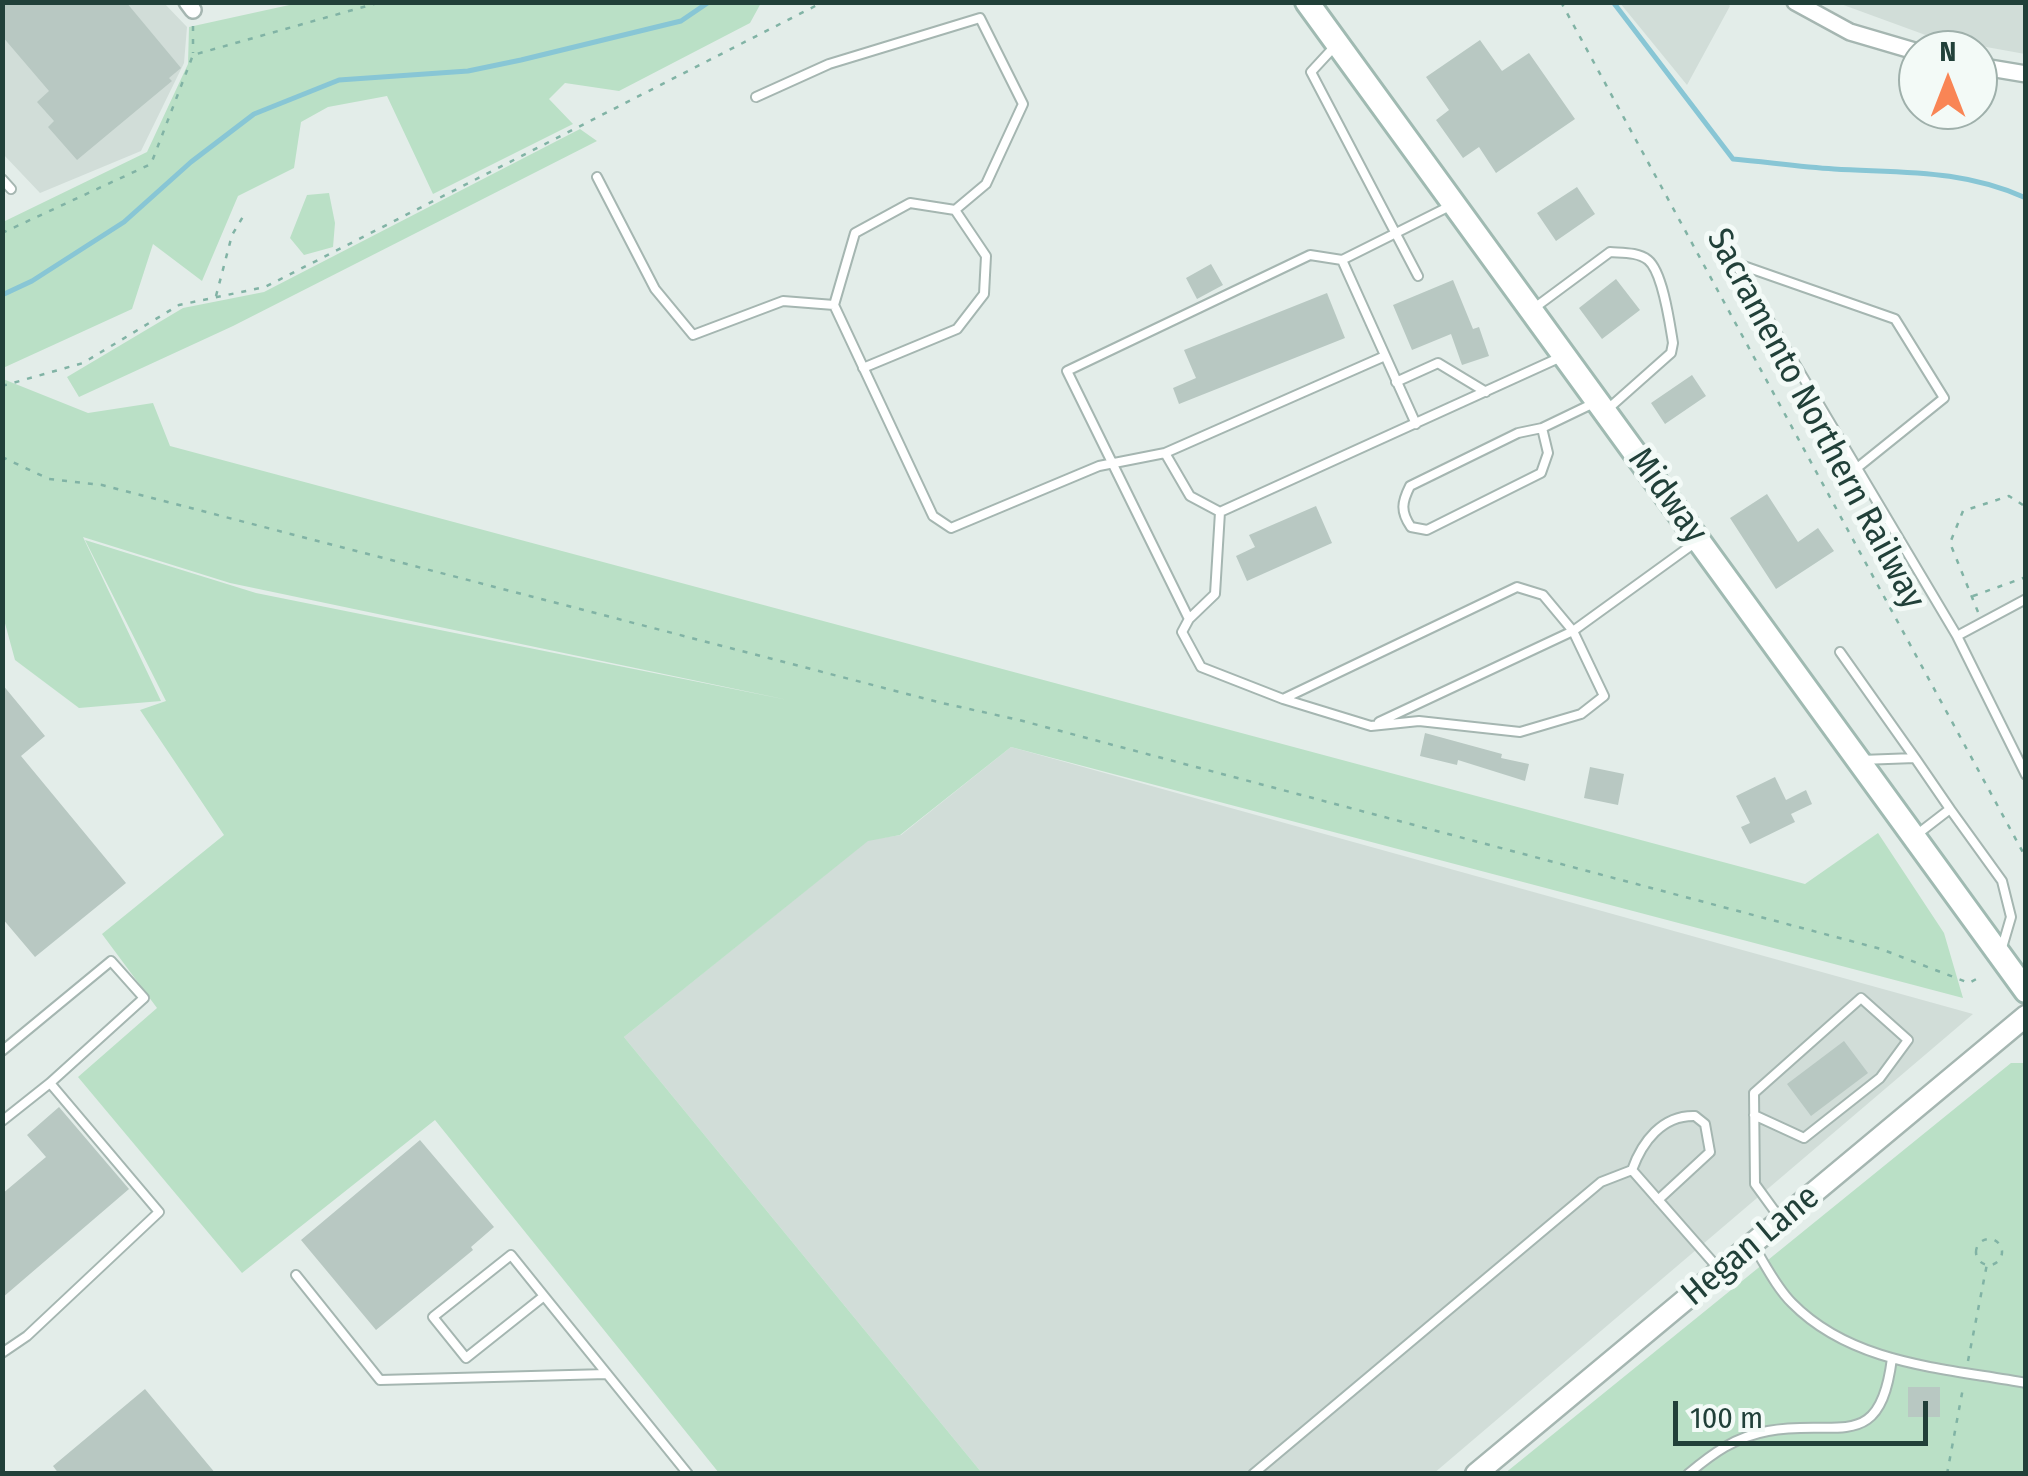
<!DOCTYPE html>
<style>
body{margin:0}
#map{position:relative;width:2028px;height:1476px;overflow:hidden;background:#e3ede9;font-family:"Fira Sans Condensed",sans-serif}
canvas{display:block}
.frame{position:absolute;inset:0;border:5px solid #214039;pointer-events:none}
.north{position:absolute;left:1898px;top:30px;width:100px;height:100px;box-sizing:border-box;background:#f3faf7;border:2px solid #9fb0ab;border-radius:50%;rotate:0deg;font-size:28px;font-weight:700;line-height:40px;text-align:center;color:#214039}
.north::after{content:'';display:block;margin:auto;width:35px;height:45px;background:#f98555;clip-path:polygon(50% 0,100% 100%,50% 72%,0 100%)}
.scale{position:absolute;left:1673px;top:1401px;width:255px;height:45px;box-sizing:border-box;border:5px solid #214039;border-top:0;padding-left:12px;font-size:30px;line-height:35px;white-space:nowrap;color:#214039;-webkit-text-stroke:8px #f3faf7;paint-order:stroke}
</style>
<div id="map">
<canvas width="2028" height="1476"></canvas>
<div class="frame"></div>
<div class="north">N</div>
<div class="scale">100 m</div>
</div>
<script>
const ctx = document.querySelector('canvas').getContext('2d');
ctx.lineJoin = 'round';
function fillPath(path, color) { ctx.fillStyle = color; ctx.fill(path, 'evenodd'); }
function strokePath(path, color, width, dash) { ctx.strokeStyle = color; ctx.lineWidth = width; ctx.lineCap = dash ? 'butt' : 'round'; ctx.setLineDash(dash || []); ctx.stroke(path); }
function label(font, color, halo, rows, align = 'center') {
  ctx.font = font + ' "Fira Sans Condensed",sans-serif'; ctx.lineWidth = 10; ctx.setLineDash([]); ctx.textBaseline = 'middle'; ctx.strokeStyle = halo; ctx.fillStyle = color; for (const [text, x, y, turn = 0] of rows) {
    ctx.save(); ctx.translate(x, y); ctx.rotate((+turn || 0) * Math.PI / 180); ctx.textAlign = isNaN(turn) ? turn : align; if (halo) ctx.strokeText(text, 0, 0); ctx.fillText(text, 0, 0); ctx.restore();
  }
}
const built = new Path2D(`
 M1726,2L1730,6L1687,85L1620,3Z
 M3,3H164L187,27L184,63L141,151L40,193L3,154Z
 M1838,3H2025V54L1931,37Z
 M1011,747L1973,1014L1433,1474L982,1473L624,1037L868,840L901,835Z`);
const green = new Path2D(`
 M303,2L761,3L750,23L619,91L565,83L549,99L573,124L433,194L387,96L328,107L301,122L294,168L238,196L202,281L153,244L132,309L3,368V222L147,152L188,64L189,27Z
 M580,129L597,141L233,326L79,397L67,377L183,308L264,292Z
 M329,193L335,223L333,247L304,255L290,238L307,195Z
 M3,379L88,413L153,403L170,446L1805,884L1878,833L1944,933L1963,998L1011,747L900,835L868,841L624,1037L982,1473H719L435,1120L242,1273L78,1077L157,1008L102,934L224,835L140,710L166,701L85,540L256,593L788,700L230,583L83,537L161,701L79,708L15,660L3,616Z
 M2011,1063H2025V1473L1504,1474Z`);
const stream = new Path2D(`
 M1613,2L1733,159C1767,162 1800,167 1834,169C1902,173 1962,169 2026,198
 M2,295L32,281L124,222L191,162L254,114L339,80L468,71L521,60L681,21L709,2`);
const building = new Path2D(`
 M2,2H126L181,68L169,78L172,81L77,160L48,127L54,121L37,102L49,91L2,36Z
 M1480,40L1502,71L1529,53L1575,119L1496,173L1479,147L1463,158L1436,120L1449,110L1426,77Z
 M1577,187L1595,214L1556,241L1537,213Z
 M1211,264L1223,285L1197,299L1186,278Z
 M1616,279L1640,310L1602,339L1579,308Z
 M1453,280L1473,329L1479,327L1489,356L1462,365L1451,334L1412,350L1393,305Z
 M1327,293L1345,338L1179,404L1173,388L1196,378L1184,350Z
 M1692,375L1706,396L1665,424L1651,403Z
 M1767,494L1798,542L1818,528L1834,551L1776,589L1730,518Z
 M1316,506L1332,543L1247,581L1236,556L1255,547L1249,535Z
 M2,684L45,736L21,756L126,883L35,957L2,918Z
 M1425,733L1502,754L1501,758L1529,764L1525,781L1458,760L1457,765L1420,756Z
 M1590,767L1624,774L1618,805L1584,798Z
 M1775,777L1786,800L1806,790L1812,804L1791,814L1795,822L1750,844L1741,827L1750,823L1736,796Z
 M1844,1041L1868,1073L1811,1116L1787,1084Z
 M59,1107L129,1189L2,1298V1194L46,1157L27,1135Z
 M420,1140L494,1227L471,1247L473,1250L376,1330L301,1240Z
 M1908,1387H1940V1417H1908Z
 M145,1389L216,1474H59L53,1466Z`);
const path = new Path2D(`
 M1561,2L2026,858
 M193,26V53
 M2,233L151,164L193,55L381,2
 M216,296L232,235L244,215
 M2,386L83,363L179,305L265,287L823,2
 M2,457L49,479L102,485L942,703L1019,720L1881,949L1969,983L1980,977
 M1973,596L2026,577
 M1978,612L1950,543L1963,511L2009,496L2026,507
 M1976 1252a13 13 0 1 1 26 0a13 13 0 1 1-26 0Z
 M1968,1361L1987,1264
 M1947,1474L1963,1388`);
const service = new Path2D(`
 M1335,46L1311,72L1418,276
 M756,97L829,64L980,18L1023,104L986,184L955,210
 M597,177L655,289L693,335L783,301L834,305
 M2,179L11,189
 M1342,260L1416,424
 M1533,309L1610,252C1623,253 1638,252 1648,260C1663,272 1670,325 1673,343L1671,353L1609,408
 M863,368L957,329L984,294L986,256L955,210L910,203L855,233L834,305L933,516L951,528L1099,466L1165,453L1385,356
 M1396,382L1438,363L1486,392
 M1542,428L1548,453L1541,473L1427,530L1411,527C1400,511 1402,502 1410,486L1518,433L1542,428L1594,403
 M1165,453L1190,496L1220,512
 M1857,468L1944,398L1895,319L1735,263L1957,636
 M1220,512L1215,594L1189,619L1182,632L1201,667L1283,699L1517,587L1543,595L1573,631L1604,696L1581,714L1520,732L1419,721L1371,726L1283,699
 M1220,512L1561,357
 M2026,599L1957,636L2026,775
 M1189,619L1067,371L1310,255L1342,260L1452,205
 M1840,652L1915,758
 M1379,722L1573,631L1696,542
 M1861,760L1915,758L1950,809
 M1915,836L1950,809L2002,881L2011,917L2001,951
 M2,1051L111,961L144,998L50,1083
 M1754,1115L1804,1138L1880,1078L1908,1040L1861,998L1754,1093L1755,1184L1779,1217
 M2,1121L50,1083L159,1212L27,1336L2,1353
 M1632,1170C1642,1142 1662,1115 1695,1116L1705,1124L1710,1152L1658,1200
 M1753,1245C1765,1264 1776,1287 1792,1303C1853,1365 1945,1368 2026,1383
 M511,1255L544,1296L466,1358L433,1317Z
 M296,1275L380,1380L607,1374
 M544,1296L688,1474
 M1253,1474L1601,1182L1632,1170L1718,1268
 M1688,1474C1713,1453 1735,1437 1768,1431C1838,1418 1880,1455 1892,1358`);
const minor = new Path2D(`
 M187,2L193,10
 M1795,2L1850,32L1918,52
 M1978,66L2026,74`);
const tertiary = new Path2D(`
 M1476,1474L2026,1016`);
const secondary = new Path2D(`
 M1307,2L2026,991`);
const streetNames = [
 ["Sacramento Northern Railway",1815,419,62],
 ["Midway",1667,496,54],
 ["Hegan Lane",1751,1246,-40]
];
fillPath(built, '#d1ddd8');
fillPath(green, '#bae0c6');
strokePath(stream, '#88c6d5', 5);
fillPath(building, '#b8c8c2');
strokePath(service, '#a5b6b1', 12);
strokePath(minor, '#a5b6b1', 20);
strokePath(tertiary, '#a5b6b1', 25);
strokePath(secondary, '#a0bab2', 28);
strokePath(path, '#81b3a5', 2.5, [5, 8]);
strokePath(service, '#fff', 8);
strokePath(minor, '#fff', 15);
strokePath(tertiary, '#fff', 20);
strokePath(secondary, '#fff', 22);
label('35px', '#214039', '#f3faf7', streetNames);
</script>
